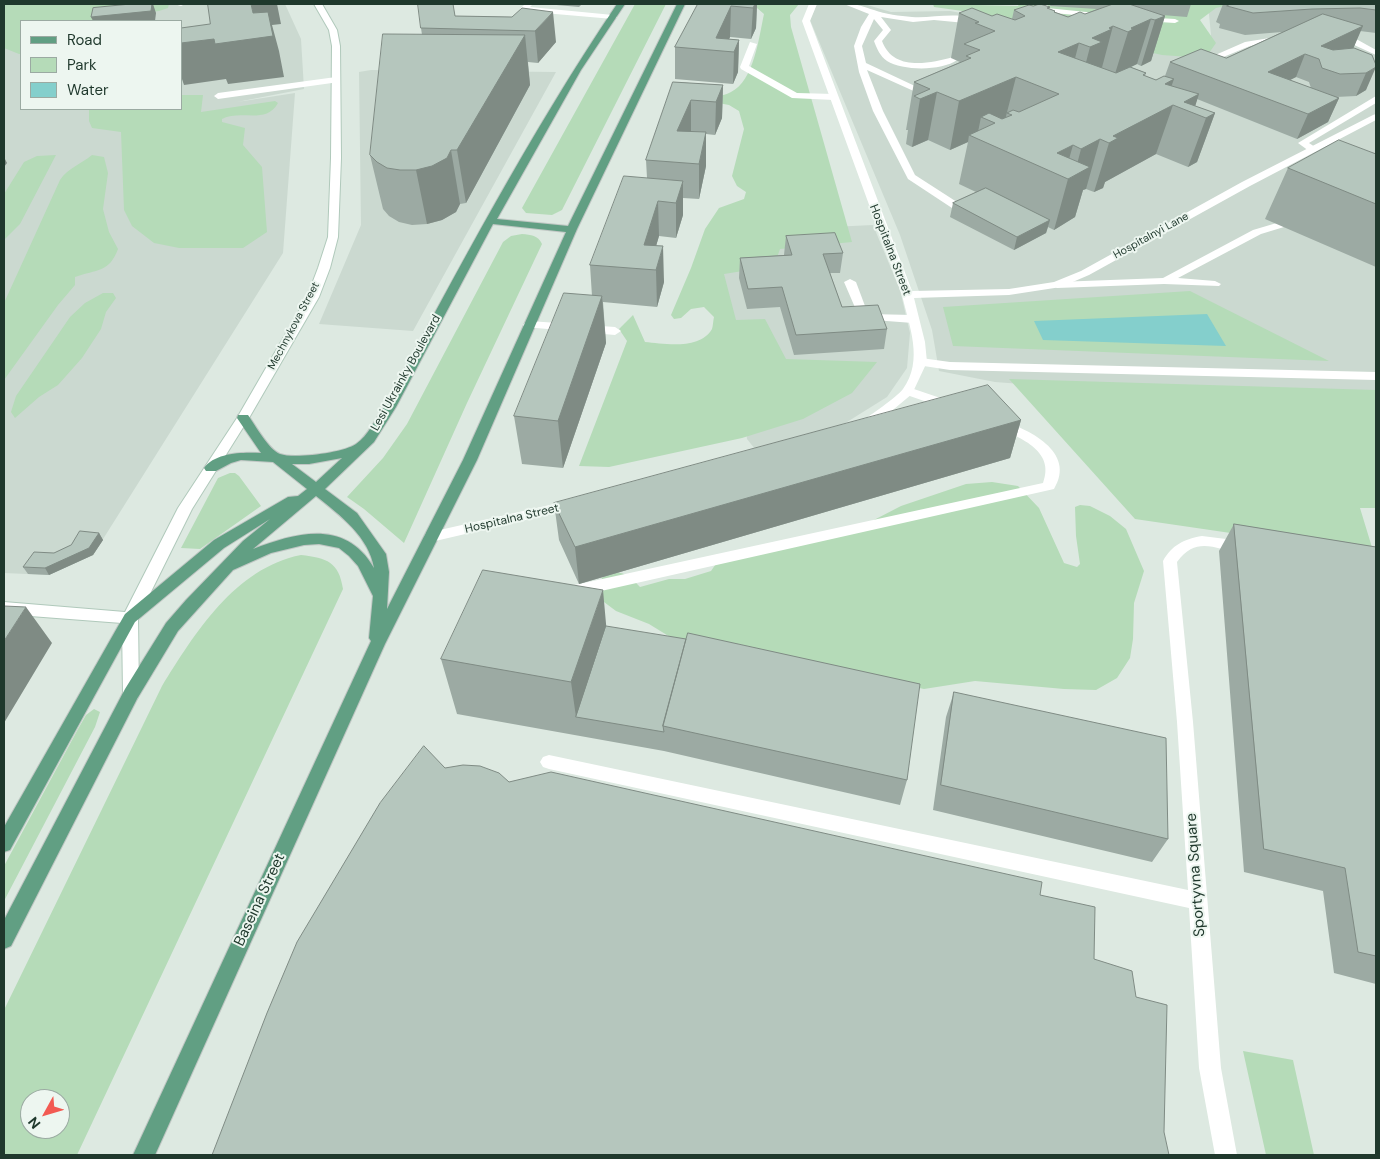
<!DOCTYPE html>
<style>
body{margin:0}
#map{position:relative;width:1380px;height:1159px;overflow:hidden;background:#dde9e1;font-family:"DM Sans",sans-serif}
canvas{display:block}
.frame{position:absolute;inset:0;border:5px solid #1f382c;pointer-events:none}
.legend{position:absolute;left:20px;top:20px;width:162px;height:90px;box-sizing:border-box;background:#edf6f0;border:1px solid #9baaa2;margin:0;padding:6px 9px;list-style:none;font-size:15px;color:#1f382c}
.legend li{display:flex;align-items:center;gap:10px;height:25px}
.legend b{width:25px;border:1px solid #9baaa2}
.north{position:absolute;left:20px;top:1089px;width:50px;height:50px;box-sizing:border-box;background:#edf6f0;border:1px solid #9baaa2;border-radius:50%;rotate:231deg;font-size:14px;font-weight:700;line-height:20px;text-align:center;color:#1f382c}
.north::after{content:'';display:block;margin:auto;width:18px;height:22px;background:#f25a52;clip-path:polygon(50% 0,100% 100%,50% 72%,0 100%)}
</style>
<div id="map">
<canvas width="1380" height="1159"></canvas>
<div class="frame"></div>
<ul class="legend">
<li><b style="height:6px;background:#619f83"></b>Road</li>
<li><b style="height:14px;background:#b5dbb8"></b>Park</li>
<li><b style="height:14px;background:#84cfcc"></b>Water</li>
</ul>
<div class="north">N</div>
</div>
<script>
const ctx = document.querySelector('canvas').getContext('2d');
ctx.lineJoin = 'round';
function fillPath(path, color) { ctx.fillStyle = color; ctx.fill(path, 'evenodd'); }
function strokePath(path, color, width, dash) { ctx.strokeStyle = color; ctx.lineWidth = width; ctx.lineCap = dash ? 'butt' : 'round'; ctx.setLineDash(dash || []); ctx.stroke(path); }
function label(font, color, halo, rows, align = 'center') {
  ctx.font = font + ' "DM Sans",sans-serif'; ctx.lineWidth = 4; ctx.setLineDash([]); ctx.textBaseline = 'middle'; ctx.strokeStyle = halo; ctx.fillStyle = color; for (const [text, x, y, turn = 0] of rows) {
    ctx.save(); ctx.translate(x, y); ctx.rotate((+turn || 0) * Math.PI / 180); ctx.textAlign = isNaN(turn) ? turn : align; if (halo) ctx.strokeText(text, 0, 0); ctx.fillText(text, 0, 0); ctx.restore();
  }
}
const built = new Path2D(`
 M4,4H285L301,39L304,89L237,102L295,93L283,253L93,555L49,575L4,573ZM21,21H181V109H21Z
 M817,4H864L891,12L950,11L978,16L1201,44L1211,35L1208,4H1351L1376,9V411L995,382L939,371L932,330L900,235L810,20Z
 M371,70L556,72L413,331L319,324L361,225L359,72Z
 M731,224L831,227L873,225L900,290L910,333L907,368L887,397L831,432L759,454L747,439L739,349L722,279Z`);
const green = new Path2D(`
 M4,4H169L168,8L159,11L93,18L92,21H21V54H19L4,48Z
 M635,4H666L562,210L552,215L526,213L522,208Z
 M755,4H799L790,15L791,27L852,242L780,249L774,266L724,274L736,320L765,319L786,359L877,362L852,393L803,419L742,438L609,467L579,466L627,341L619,329L633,315L645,342C665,344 700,350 712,329C713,326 713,321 714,317L704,307L691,309L681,318L674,319L671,315L691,268L705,229L719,208L744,199L746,192L737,186L732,176L744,129L739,111L729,105L713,102L712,97C718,96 726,95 731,92C754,81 759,37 764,14L757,8Z
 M933,4L1018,6L1019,4H1233L1216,8L1200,20L1216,43L1209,53L1189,57L1162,55L977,13L934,7Z
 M181,95H203L201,112L275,101L278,103C266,125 241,109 222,119V122L245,128L243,145L262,167L267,232L243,248H179L154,243L132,226L124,210L121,132L92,128L89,121V109H181Z
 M56,155L20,224L4,240V194L24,162L37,156Z
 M92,155L104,157L108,173L103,209L109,232L118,249C109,273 97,269 75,277V285L58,305L4,380V303L60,180C68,168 81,164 92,155Z
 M522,234C531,235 538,235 542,244L467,403L404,543L364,509L347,497L383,458L407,424L503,242L511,236Z
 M1190,291L1329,361L953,346L943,307Z
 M103,293H113L116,298L106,312L101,329L82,358L58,385L39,397L15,418L11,412L16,396L70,317L85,303Z
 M1009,379L1376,390V508H1360L1374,554L1135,519Z
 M230,473H235L239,476L261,506L200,549L181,548L218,478Z
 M992,482L1018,486L1039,508L1064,563L1077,567L1080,564L1076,536L1075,507L1080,505L1090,506L1110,516L1126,529L1144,571L1134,603L1133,639L1130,658L1117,678L1096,690L1064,689L975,681L924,689L860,675L738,644L701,647L675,640L649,624L616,611L604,602L597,590L603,576C620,568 629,575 640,587L669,579H685L711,571L722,555L870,522L901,506L966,484Z
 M301,555C327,558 339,562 343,589L77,1155H4V1010L162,686C195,633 235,568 301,555ZM30,1099H60V1129H30Z
 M94,709L100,712L95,727L4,901V866L78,729L86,715Z
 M1243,1051L1293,1060L1314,1155H1266Z`);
const water = new Path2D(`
 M1207,314L1226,346L1043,340L1034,321Z`);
const lane = new Path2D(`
 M174,4H185L181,6Z
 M525,4H533L530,7L613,15L617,17L613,19L521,11L520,9Z
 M844,4C855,3 863,7 874,10C885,14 900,16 912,17C931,19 963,10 980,22L976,24L934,20L913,22L881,17L891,30L882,41C893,71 928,64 953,57L957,60C942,71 903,71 887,61C880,56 877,49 874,41L883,30L874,19L862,46L866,63L934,95L930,98L927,97L867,70L883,111L915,175L960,204V208H952L908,179L873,111L859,72L854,46L861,27L869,14Z
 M1040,4H1048L1047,8L1096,13L1100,15L1096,17L1043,12L1039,10Z
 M1141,17L1175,19L1179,21L1175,23L1144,21H1141Z
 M1333,34L1358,40L1376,50V55L1352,44L1333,38Z
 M1282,36L1286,38L1285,40L1250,46L1204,65L1197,63L1245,42Z
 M750,42L757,44L749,66L797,93L834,94L838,97L834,100L792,98L741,69L740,67Z
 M336,77L340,80L339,82L218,99L214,96L218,93Z
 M1376,96V103L1309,143L1315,147V151H1309L1298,143Z
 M1280,222L1284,223L1285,225L1284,227L1261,234L1178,278L1215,281L1221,284L1219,286L1164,284L1057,288L1051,285L1057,282L1163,278L1253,230Z
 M850,279L856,282L868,314L913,315L919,319L913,323L860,319L844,282Z
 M529,321L615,327L621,331L615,335L525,327L523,325L525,323Z
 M921,358L950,362L1376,372V380L950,370L917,365L915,362L917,359Z
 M908,387L958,404L959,407L953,411L904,394L902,391Z
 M998,420C1028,428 1077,452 1054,489L570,598L565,596L562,592L565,588L570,586L1043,483C1056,450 1018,436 993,427L991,424Z
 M1202,536L1242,541L1247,542L1249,546L1247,550C1223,557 1200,530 1177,562L1193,722L1221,1068L1237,1155H1215L1199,1068L1189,908L549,769L543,767L540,762L543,757L549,755L1188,890L1177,722L1163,561C1172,545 1184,539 1202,536Z`);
const street = new Path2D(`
 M809,4H817L810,21L912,291L1009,289L1054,282L1081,271L1242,182L1373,115L1376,114V120L1250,186L1089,275L1061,287L1009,295L914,298L925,342L927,362L912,394L870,429L865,430L858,426L860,423C871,414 895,399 903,389C924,360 909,326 902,295L802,21Z
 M576,499L581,501L583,504L581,507L431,542L426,541L424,537L426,533L431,532Z`);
const secondary = new Path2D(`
 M314,4H322L337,30L340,46L341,158L338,237L330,268L319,297L249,418L192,509L138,618L139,694L137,699L131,701L125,699L123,694L122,623L4,614V602L125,612L178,508L237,418L307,297L318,268L328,237L331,158L332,46L329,30Z`);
const primary = new Path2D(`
 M617,4H625L581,70L497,219L568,226L677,4H685L577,229L477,460L385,644L155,1155H133L371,641L369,638L373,596L358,566L349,556L339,548L319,544L304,545L271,553L233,570L178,631L137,699L11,946L4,949V920L125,689L166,623L186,600L243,541L270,519L224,548L135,622L10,850L4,852V827L125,614L214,540L288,497L298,496L307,489L273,462L241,460L231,463L216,471H206L204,468C215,452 244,452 261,453L237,418L238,415H248C255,425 269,450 280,454C294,459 343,453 356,444C368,436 376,418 384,407C458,270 530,133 617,4ZM493,224L566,232L463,460L387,609L389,572L386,554L357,513L325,489L374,442L396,407ZM342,458L316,482L292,464H309ZM316,496C340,515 369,537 374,568C346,519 297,532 253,549Z`);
const wall = new Path2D(`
 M545,4H582L579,7Z
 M698,4H757L756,28L751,39L730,37L729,39L739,40L738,72L733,84L675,79V47Z
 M1001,4H1017V5Z
 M1051,4H1191L1187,17L1162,15L1165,16L1151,61L1141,66L1137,64L1131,67L1146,73L1145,76L1156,80L1165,76L1170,62L1226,58L1282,32L1245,35L1219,28L1220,24L1216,22L1223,4H1376V33L1360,31L1353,49L1372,55L1366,90L1356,96L1336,97L1339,98L1328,122L1297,139L1197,99L1195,106L1215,113L1197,162L1188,167L1156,154L1105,182L1103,188L1094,192L1086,189L1083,190L1075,217L1054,230L1048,227L1046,233L1014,250L950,217L953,203L976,192L959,184L968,142L950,150L928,140L912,147L906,144L908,130H906L914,82L960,62L951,58L959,13L992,16L1012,19L1014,10L1033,6L1050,7L1049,9L1055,11V12L1068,17L1085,14L1097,9L1050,6ZM1296,77L1309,82L1311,88L1290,80Z
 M455,16L512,17L556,42L538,63L528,62L530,85L466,203L460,204L456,212L442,220L427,224L412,225L399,222L389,216L383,209L370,155L422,35L421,28Z
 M673,82L723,85L722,118L715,135L706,134V166L699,199L683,198V215L676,238L659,236L656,246L664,282L657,307L603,302L606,343L563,468L522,464L514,416L592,296L590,265L647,178L646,160Z
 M1376,154V267L1265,219L1288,168Z
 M786,236L843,253L840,273H830L842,307L887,329L884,349L794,355L780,307L747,309L739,278L740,258L784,255Z
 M1021,420L1010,458L579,584L559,540L554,503Z
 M1234,524L1376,547V984L1334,973L1323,891L1244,872L1219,551Z
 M99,533L103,540L93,555L49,575L28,574L23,567Z
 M606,626L907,780L900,805L664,751L457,714L441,659Z
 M954,692L1168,839L1152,862L933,810L946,717Z`);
const shadedWall = new Path2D(`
 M152,4H153L156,13L155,21H93L91,17Z
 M251,4H277L281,24L272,25L279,51L284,77L228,84L226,79L184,85L181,76V43L253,13Z
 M755,4H757L756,28L751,39L753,8Z
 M731,6L730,37L724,51L716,38Z
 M553,12L556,42L538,63L535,31Z
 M1165,16L1151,61L1141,66L1155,20Z
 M1151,19L1137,64L1120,72L1114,77L1128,32L1131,28Z
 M1113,26L1100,75L1078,93L1090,47L1092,38Z
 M1363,26L1353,49L1321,64V46Z
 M525,35L530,85L466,203L457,150Z
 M739,40L738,72L733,84L734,52Z
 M1079,43L1067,89L1058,52Z
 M1305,54L1296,77L1258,96L1268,72Z
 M1376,67L1366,90L1356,96L1366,73Z
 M1016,77L1004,124L995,123L981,117L977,137L969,135L968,142L950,150L959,101Z
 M1174,79L1163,110L1173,105L1156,154L1105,182L1103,188L1094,192L1109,143L1113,136L1165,84Z
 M723,85L722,118L715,135L716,102Z
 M937,92L928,140L912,147L920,99Z
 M1199,94L1193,113L1184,102Z
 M1339,98L1328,122L1297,139L1308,114Z
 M691,100V133L677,131Z
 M1215,113L1197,162L1188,167L1206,118Z
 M706,132V166L699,199V164Z
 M1100,139L1086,189L1083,190L1075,217L1054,230L1068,179L1074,176L1081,149Z
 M1073,145L1064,177L1057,153Z
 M451,150L460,204L456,212L442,220L427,224L416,170Z
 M4,157L7,163L4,167Z
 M683,181V215L676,238V203Z
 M658,201L659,236L649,270L644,245Z
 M1050,220L1046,233L1014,250L1017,237Z
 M663,246L664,282L657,307L656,270Z
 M602,296L606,343L563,468L558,421Z
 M1021,420L1010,458L579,584L575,547Z
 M99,533L103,540L93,555L49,575L45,568Z
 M603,590L608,646L576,717L571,682Z
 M26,607L52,643L4,723V641Z`);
const building = new Path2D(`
 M131,4H152L151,11L91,17L93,8Z
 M208,4H251L253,13L268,12L273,36L215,44L214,39L181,43V28L210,24Z
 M418,4H453L455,16L512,17L522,8L553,12L535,31L421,28Z
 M698,4H755L753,8L731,6L716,38L739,40L734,52L675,47Z
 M1040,4L1050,7L1047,8L1055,11L1054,12L1068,17L1080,12L1085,14L1113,4H1129L1165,16L1155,20L1151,19L1131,28L1133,29L1128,32L1113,26L1109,28L1112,29L1092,38L1102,42L1090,47L1079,43L1058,52L1116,73L1130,67L1146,73L1143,75L1156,80L1164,76L1174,79L1165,84L1199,94L1184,102L1215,113L1206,118L1173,105L1113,136L1118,138L1109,143L1100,139L1081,149L1073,145L1057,153L1090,167L1068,179L969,135L995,123L981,117L989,113L1002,119L1012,115L1007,113L1013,110L1019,112L1059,94L1016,77L959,101L937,92L920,99L914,96L930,89L914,82L971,58L966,56L980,50L964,44L995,31L975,23L979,22L959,13L972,8L992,16L997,14L1015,20L1025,16L1014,10L1029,5L1033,6Z
 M1231,4H1376V10L1360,8L1312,9L1253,13L1227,6Z
 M1323,14L1363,26L1321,46L1333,50L1354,48L1372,55L1376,65V67L1366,73L1340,74L1322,68L1319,59L1305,54L1268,72L1339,98L1308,114L1170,62L1201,49L1226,58Z
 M383,34L525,35L457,150H451L447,158L432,166L416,170H400L387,168L377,162L370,155Z
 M673,82L723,85L716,102L691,100L677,131L706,132L699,164L646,160Z
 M1339,140L1376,154V204L1288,168Z
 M624,176L683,181L676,203L658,201L644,245L663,246L656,270L590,265Z
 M986,188L1050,220L1017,237L953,203Z
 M835,233L843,253L823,254L842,307L878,305L887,329L796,335L782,287L748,289L740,258L792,255L786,236Z
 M564,293L602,296L558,421L514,416Z
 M988,385L1021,420L575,547L554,503Z
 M1234,524L1376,547V956L1358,952L1345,868L1264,849Z
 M80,531L99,533L89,548L45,568L23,567L34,552L54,553L71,545Z
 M483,570L603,590L571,682L441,659Z
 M4,606L26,607L4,641Z
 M606,626L686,639L663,726L664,732L576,717Z
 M688,633L920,684L907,780L663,726Z
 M954,692L1166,738L1168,839L941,785Z
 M424,746L445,768L463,765L480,766L499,773L509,782L551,772L1042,882L1040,895L1095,907L1094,959L1132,971L1136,997L1167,1005L1164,1132L1169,1155H212L267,1013L297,942L380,803Z`);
const farStreetnames = [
 ["Hospitalnyi Lane",1151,236,-29],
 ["Mechnykova Street",294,326,-62]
];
const streetNames = [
 ["Hospitalna Street",890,250,69],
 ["Lesi Ukrainky Boulevard",406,373,-61],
 ["Hospitalna Street",512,519,-13]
];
const nearStreetnames = [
 ["Sportyvna Square",1196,875,-94],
 ["Baseina Street",260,900,-65]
];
fillPath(built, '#cbd9d0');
fillPath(green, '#b5dbb8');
fillPath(water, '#84cfcc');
strokePath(secondary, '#b0c9bb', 2);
strokePath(primary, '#c0c7c4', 2);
fillPath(lane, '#fff');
fillPath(street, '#fff');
fillPath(secondary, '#fff');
fillPath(primary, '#619f83');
fillPath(wall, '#9caaa3');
fillPath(shadedWall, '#7f8b84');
fillPath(building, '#b5c6bd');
strokePath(building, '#7f8b84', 1);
label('11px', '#1f382c', '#edf6f0', farStreetnames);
label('12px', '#1f382c', '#edf6f0', streetNames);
label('15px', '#1f382c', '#edf6f0', nearStreetnames);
</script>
